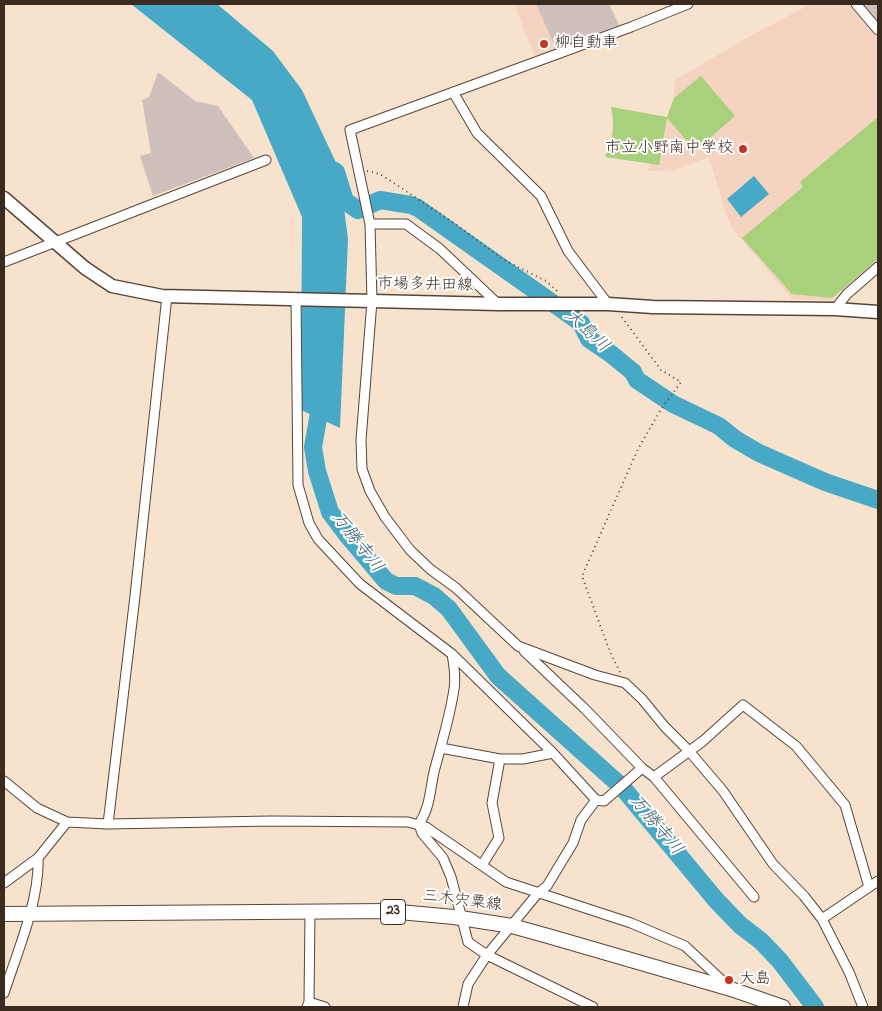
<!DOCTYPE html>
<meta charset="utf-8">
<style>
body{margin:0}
#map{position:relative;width:882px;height:1011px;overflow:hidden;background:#f7e3cd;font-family:"Indie Flower",sans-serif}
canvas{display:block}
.frame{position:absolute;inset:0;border:5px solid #3b2a1e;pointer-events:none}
</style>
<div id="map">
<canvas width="882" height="1011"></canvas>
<div class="frame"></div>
</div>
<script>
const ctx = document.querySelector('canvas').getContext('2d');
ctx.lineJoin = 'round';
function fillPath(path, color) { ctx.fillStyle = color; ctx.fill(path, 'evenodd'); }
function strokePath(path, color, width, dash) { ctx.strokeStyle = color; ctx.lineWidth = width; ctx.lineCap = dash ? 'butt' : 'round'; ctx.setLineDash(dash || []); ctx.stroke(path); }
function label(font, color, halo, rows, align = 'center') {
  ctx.font = font + ' "Indie Flower","Klee One",sans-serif'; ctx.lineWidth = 4; ctx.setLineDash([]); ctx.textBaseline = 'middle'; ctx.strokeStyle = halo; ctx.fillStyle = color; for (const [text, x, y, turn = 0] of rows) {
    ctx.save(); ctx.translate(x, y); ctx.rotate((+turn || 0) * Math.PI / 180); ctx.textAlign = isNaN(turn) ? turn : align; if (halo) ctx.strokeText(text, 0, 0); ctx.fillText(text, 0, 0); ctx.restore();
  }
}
const built = new Path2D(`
 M514,4H536L556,49L535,57Z
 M811,4H849L878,38V261L832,300L792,299L732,228L726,214L709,157L675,170L648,171L650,163L605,157L612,141L614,127L611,107L667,117L674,98L675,80L750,36Z`);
const industrial = new Path2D(`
 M536,4H609L619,25L556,49Z
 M860,4H878V26Z
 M158,72L195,101L218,106L254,158L153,196L140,156L151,153L142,100L149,97Z`);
const green = new Path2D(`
 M701,76L735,116L703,144L698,139L687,141L667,118L659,165L605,157C613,138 615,127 611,107L667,117L674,98Z
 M878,117V259L832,298L792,294L742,238L803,187L800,182Z`);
const water = new Path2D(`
 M131,4H217L273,51L302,90L339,169L348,239L340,428L301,410L302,217L252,100Z
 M754,176L769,194L741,217L727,199Z`);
const river = new Path2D(`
 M333,170L336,172L345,201L358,210L380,200L411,205L418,208L581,323L589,339L611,354L633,372L637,380L673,404L719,426L735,439L759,453L825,482L878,500
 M328,396L319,413L313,447L317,471L330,512L348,536L386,581L396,586H415L434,596L449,609L498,676L622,787L716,900L740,925L761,941L780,961L815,1007`);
const path = new Path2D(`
 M367,171L380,174L454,223L504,260L546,281L558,292
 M620,672L610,652L582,576L638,449L660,411L681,382L661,370L621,316`);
const street = new Path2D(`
 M688,4L631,27L350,130L370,224L372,301L361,440L362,469L370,491L385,517L410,550L430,569L456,588L518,646L595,675L625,683L642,699L665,727L689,751L723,791L773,864L804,896L822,919L849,972L863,1007
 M856,4L878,30
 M453,92L477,133L541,196L568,251L608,304
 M370,224H406L440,249L498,304
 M4,262L266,160
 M296,298L298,485L309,523L318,539L360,584L452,654L553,753L596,800
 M835,309L847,294L878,267
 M524,651L585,709L642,768L654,777L754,897
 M452,654C454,665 456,677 454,689C450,717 441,745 434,772C430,790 430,808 419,824L422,833L443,858L451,877L468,942L487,955L593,1007
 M441,748L500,759H523L553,753
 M654,777L703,741L743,705L796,746L845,805L869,887
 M4,781L37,808L67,822L108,824L271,821L408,822L426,827L506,882L631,923L685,946L728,986
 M108,824L135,596L167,296
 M482,865L499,838L492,803L500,759
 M4,883L38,858L67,822
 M822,919L878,881
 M4,993C17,953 40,899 38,858
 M309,1002L325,1007
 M307,1007L309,1002L310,912
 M463,1007L468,984L487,955L538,893L547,886L573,843L581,820L596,800L604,801L642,768`);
const secondary = new Path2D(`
 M4,198L85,268L112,286L162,296L498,304H608L653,307L835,309L878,312`);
const primary = new Path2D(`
 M4,914L388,911L454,917L512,926L548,936L731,989L783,1007`);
const markers = [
 [544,44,5,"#c8321e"],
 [743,149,5,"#c8321e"],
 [729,980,5,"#c8321e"]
];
const shields = [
 [393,912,25]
];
const shieldNames = [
 ["23",393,912]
];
const poiNames = [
 ["柳自動車",554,44],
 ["市立小野南中学校",733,149,"right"],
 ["大島",739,980]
];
const streetNames = [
 ["市場多井田線",425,286,1],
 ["三木宍粟線",462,902,7]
];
const waterNames = [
 ["大島川",586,332,43],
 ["万勝寺川",356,543,52],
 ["万勝寺川",655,826,50]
];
fillPath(built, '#f4d3c0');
fillPath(industrial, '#d0c0bc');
fillPath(green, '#a9d17c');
fillPath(water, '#47a9c6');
strokePath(river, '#47a9c6', 18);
strokePath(street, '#574638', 11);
strokePath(secondary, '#574638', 15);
strokePath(primary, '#574638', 16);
strokePath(path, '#574638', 2, [1, 4]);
strokePath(street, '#fff', 9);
strokePath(secondary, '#fff', 12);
strokePath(primary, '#fff', 14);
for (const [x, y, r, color] of markers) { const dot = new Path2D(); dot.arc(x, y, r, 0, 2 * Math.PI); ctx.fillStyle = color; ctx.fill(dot); strokePath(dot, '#fff', 2); }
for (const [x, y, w] of shields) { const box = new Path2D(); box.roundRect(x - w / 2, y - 12.5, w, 25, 4); ctx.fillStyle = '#fff'; ctx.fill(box); strokePath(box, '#3b2a1e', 1); }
label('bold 15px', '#3b2a1e', null, shieldNames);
label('16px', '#3b2a1e', '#fff', poiNames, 'left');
label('16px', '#3b2a1e', '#fff', streetNames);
label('italic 18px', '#40636a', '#fff', waterNames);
</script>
